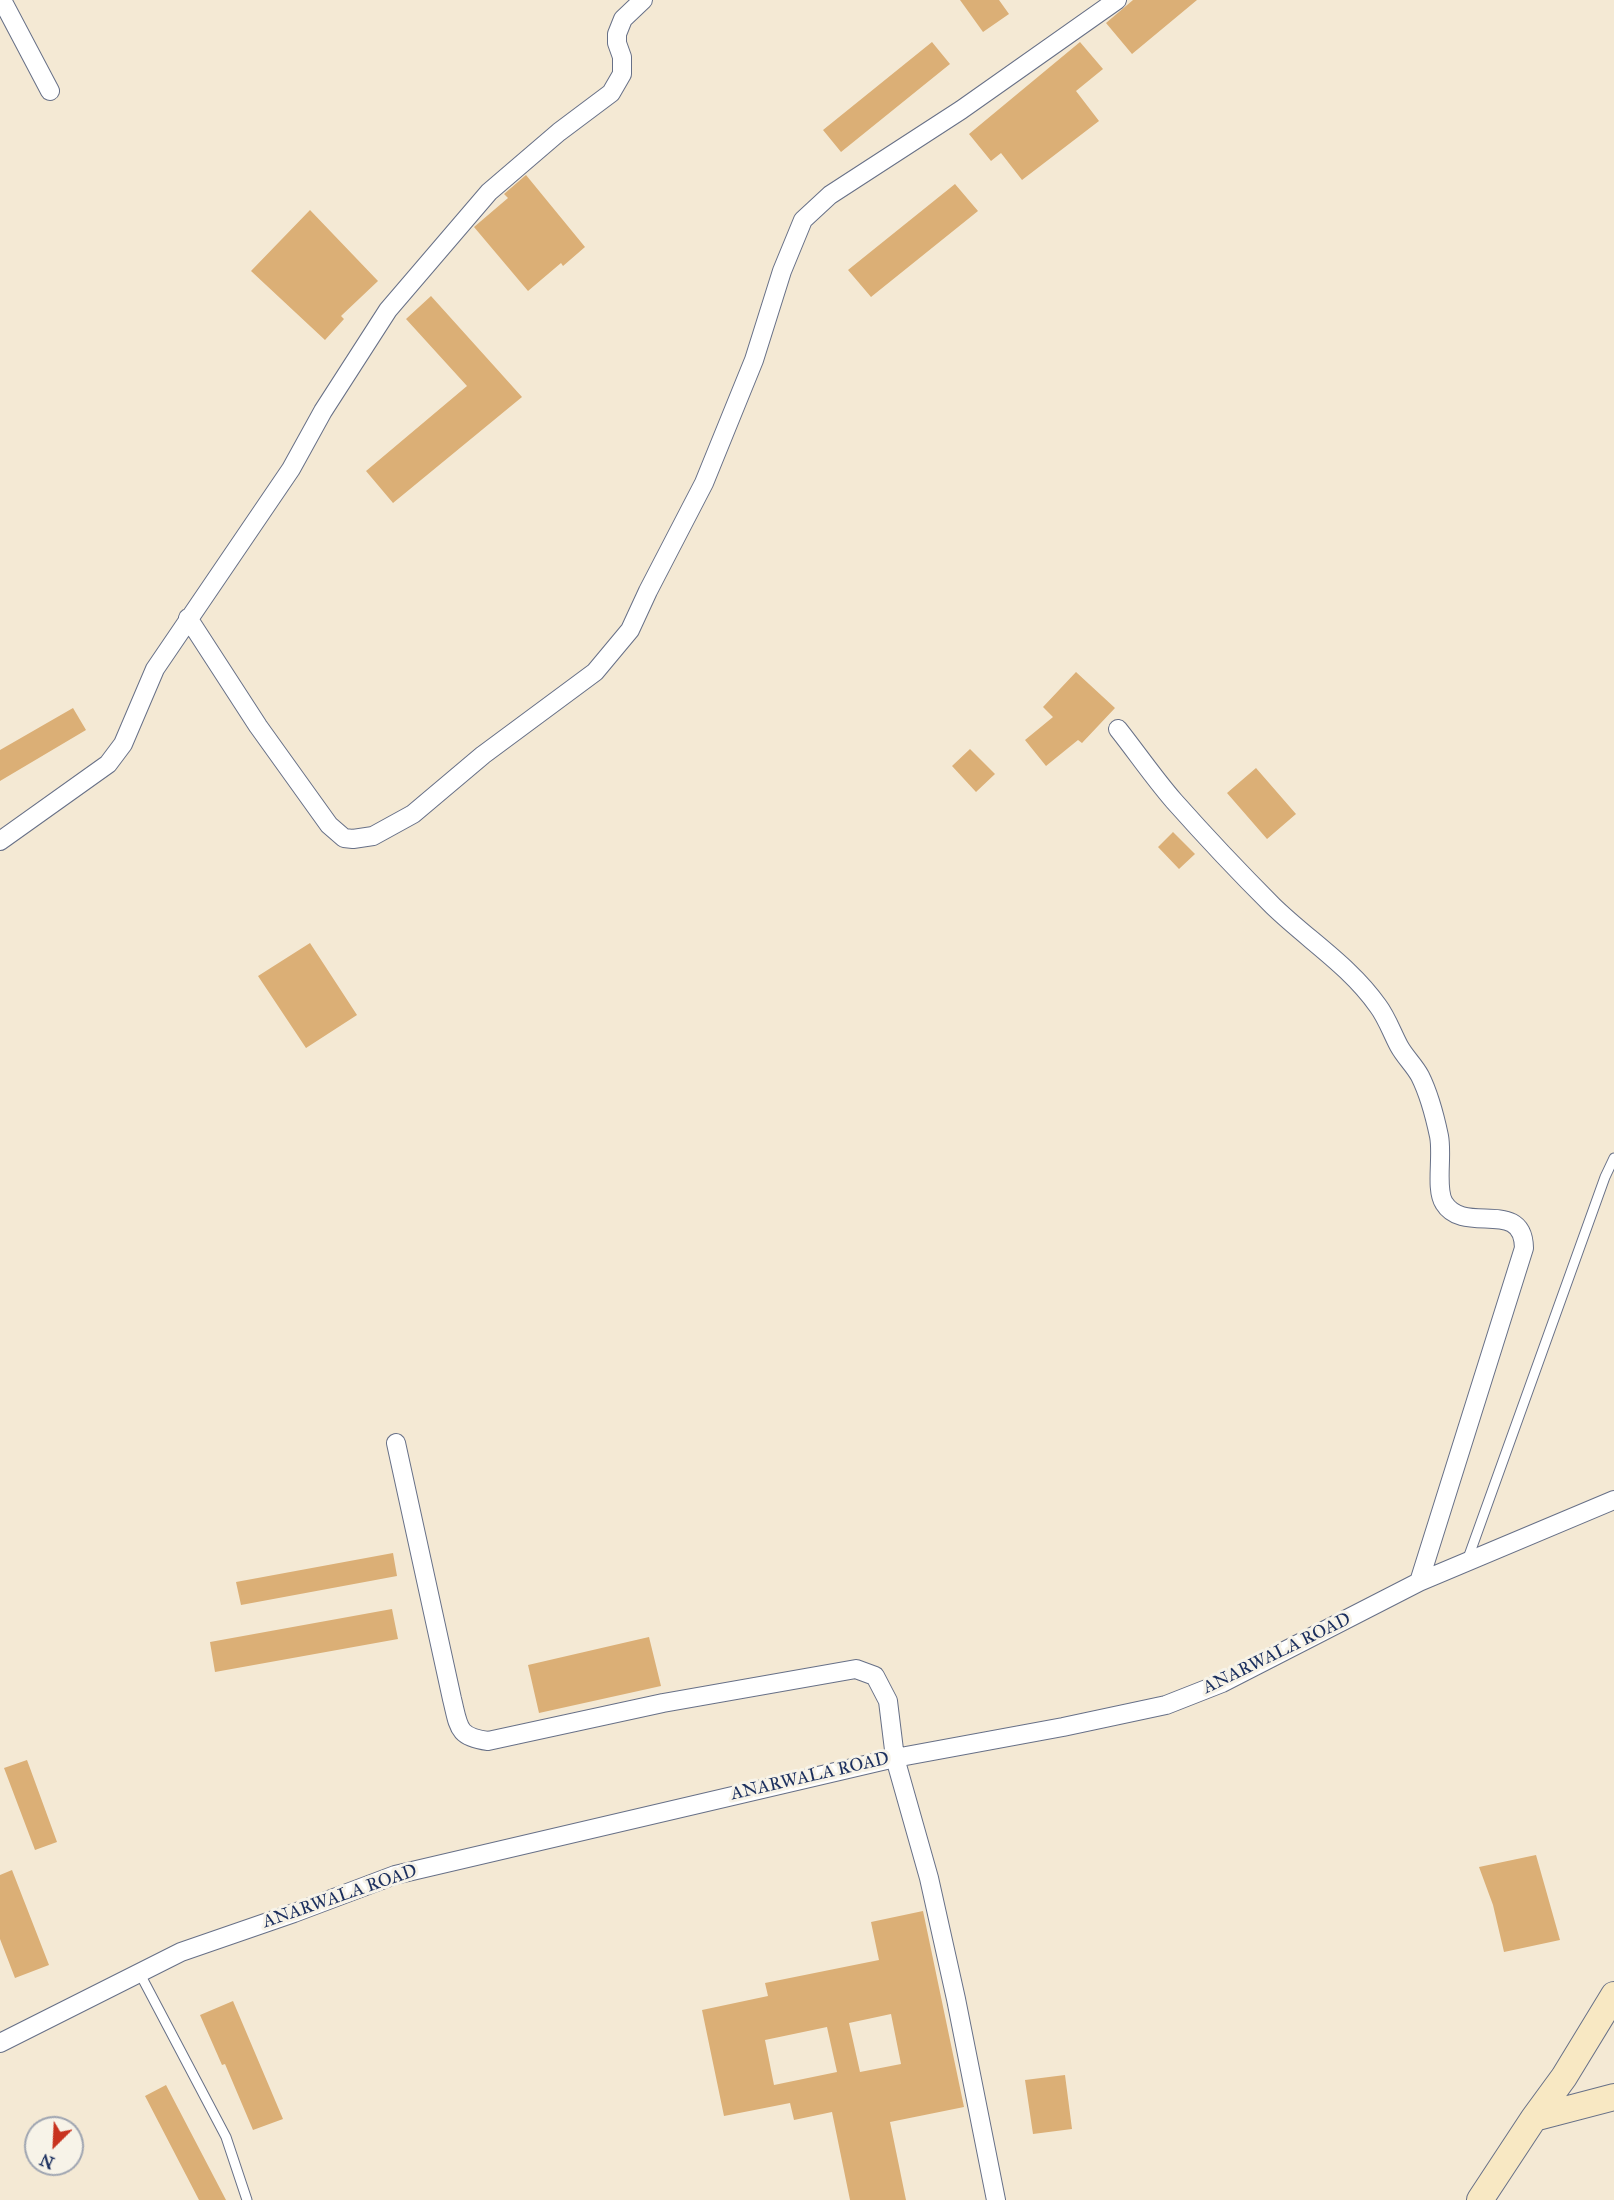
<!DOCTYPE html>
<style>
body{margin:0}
#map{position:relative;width:1614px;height:2200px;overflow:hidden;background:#f4e9d4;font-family:"IM FELL Great Primer",serif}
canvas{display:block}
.north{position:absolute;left:24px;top:2116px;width:60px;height:60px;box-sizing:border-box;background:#f7f3e8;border:2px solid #9fa5b1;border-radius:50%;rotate:204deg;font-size:16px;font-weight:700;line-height:24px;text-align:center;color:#1b2f5e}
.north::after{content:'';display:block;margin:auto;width:21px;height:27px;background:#c8321e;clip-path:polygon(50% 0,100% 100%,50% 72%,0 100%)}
</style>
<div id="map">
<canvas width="1614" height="2200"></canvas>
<div class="north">N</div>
</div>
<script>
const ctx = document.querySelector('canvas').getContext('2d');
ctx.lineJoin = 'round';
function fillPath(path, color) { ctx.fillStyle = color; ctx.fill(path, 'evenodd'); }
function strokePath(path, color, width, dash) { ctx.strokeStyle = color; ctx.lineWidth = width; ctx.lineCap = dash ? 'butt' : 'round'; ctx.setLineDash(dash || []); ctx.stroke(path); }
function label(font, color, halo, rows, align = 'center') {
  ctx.font = font + ' "IM FELL Great Primer",serif'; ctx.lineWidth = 6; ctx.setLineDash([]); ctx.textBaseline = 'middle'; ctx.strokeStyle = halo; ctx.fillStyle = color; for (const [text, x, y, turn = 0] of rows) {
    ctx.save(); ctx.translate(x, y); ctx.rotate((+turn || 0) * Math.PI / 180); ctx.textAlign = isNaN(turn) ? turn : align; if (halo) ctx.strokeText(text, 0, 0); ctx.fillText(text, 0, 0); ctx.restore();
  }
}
const building = new Path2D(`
 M960,0H999L1009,14L983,32Z
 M1133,0H1197L1132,54L1106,23Z
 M932,42L950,64L841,152L823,130Z
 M1080,42L1103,69L1076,91L1099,121L1022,180L1001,153L991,161L969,134Z
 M526,175L585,247L563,266L561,263L528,291L474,227L508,198L504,194Z
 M955,184L978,211L871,297L848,270Z
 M310,210L378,281L341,316L344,319L325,340L251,271Z
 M431,296L522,397L393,503L366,471L467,386L406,319Z
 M1076,672L1115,708L1082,743L1078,740L1046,766L1025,740L1053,717L1043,707Z
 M73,708L86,730L0,781V750Z
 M970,749L995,774L976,792L952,766Z
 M1256,768L1296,814L1267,839L1227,793Z
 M1173,832L1195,854L1179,869L1158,847Z
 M310,943L357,1015L306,1048L258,976Z
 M393,1553L397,1576L241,1605L236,1582Z
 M392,1609L398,1639L215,1672L210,1642Z
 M649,1637L661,1686L539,1713L528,1665Z
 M27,1760L57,1842L35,1850L4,1768Z
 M1536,1855L1560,1940L1504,1952L1493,1905L1479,1867Z
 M12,1870L49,1965L15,1978L0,1939V1875Z
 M923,1911L964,2107L890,2122L906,2200H850L832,2112L794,2120L790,2103L724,2116L702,2010L768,1996L765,1983L879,1960L871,1922ZM891,2014L901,2064L860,2072L849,2023ZM827,2027L837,2072L774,2085L765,2040Z
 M233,2001L283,2119L253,2130L225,2064L222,2065L200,2015Z
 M1065,2075L1072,2129L1033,2134L1025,2080Z
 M166,2085L226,2200H199L145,2096Z`);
const lane = new Path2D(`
 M1467,1561L1605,1177L1614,1158
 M139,1972L226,2137L247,2200`);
const street = new Path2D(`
 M2,0L50,91
 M188,618L258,726L329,825L344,838L353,839L373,836L413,814L483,755L595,672L630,630L648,591L704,483L754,360L782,271L803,220L830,195L961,110L1117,0
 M1118,729C1137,753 1154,778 1174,801C1206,837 1239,872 1273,906C1308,940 1350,966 1378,1006C1387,1018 1392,1033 1399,1046C1405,1057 1414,1065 1420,1076C1429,1094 1435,1117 1439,1136C1443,1156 1435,1189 1444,1203C1464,1236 1523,1197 1524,1248L1419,1582
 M0,841L108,764L123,744L155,669L291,469L323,411L388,310L489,192L559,132L611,93L622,74V57L617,43V34L623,19L643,0
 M396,1443L452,1699C459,1727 457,1737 488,1741L663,1703L856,1669L875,1676L888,1701L895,1758L929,1878L956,1999L996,2200
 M0,2043L181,1952L294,1913L395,1875L895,1758L1063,1727L1166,1705L1222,1683L1419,1582L1614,1500`);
const secondary = new Path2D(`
 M1534,2118L1614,2097
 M1480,2200L1534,2118L1564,2077L1614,1995`);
const streetNames = [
 ["ANARWALA ROAD",1277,1654,-26],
 ["ANARWALA ROAD",810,1777,-13],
 ["ANARWALA ROAD",340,1897,-19]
];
fillPath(building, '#dbaf76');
strokePath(lane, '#677087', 11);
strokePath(street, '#677087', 20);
strokePath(secondary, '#677087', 28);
strokePath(lane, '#fff', 9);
strokePath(street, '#fff', 18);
strokePath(secondary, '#f8e8c3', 26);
label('18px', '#1b2f5e', '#f7f3e8', streetNames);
</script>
